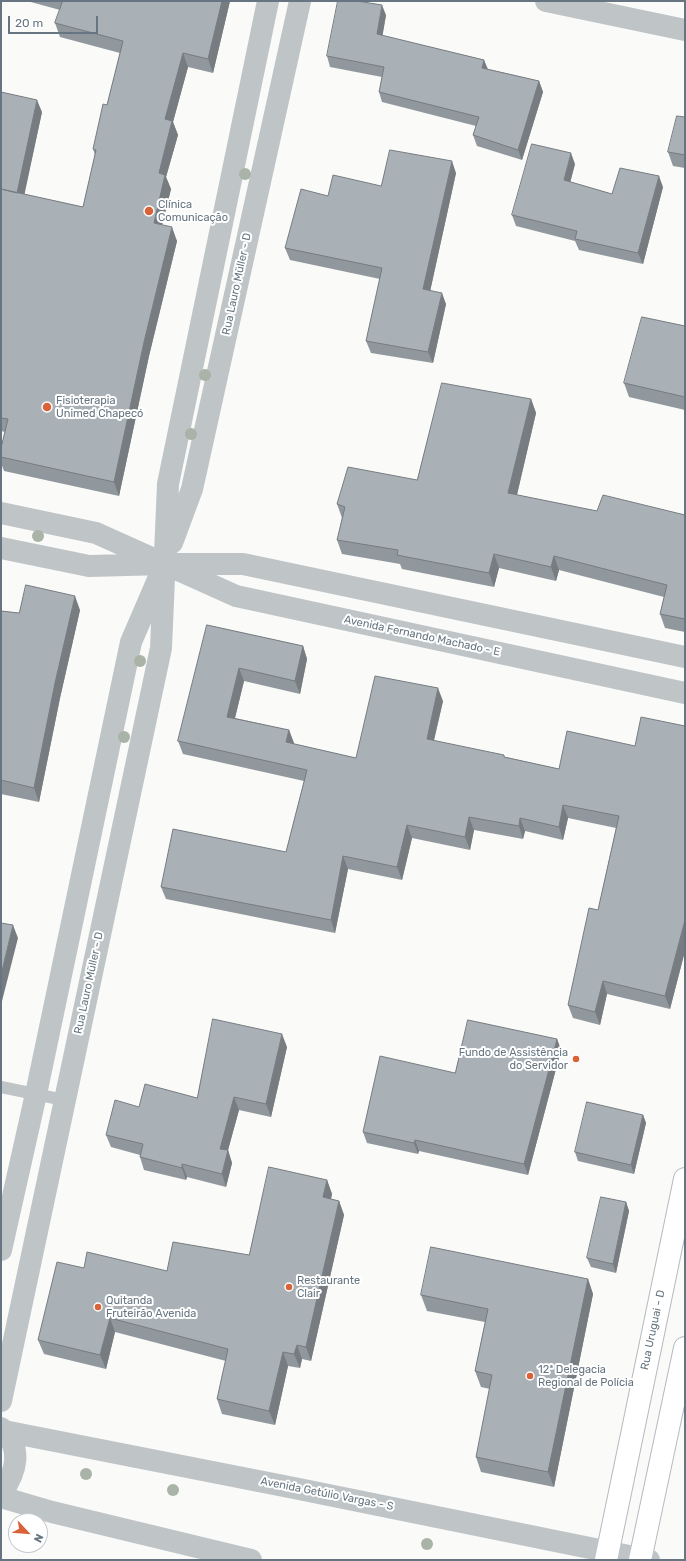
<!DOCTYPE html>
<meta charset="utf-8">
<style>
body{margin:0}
#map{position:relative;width:686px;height:1561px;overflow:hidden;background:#fafaf8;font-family:Rubik,sans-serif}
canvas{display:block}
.frame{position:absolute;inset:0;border:2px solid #667581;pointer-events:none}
.north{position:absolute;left:8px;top:1513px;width:40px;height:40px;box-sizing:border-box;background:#fff;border:1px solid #c2c8cd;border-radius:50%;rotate:116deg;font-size:11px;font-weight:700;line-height:16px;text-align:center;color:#667581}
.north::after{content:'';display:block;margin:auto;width:14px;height:18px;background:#d96238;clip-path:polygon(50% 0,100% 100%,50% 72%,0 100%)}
.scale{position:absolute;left:8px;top:16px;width:90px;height:18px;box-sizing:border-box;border:2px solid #667581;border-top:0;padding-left:5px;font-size:12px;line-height:14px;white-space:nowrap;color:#667581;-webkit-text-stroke:3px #fff;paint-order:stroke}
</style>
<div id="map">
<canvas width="686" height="1561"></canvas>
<div class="frame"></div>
<div class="north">N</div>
<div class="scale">20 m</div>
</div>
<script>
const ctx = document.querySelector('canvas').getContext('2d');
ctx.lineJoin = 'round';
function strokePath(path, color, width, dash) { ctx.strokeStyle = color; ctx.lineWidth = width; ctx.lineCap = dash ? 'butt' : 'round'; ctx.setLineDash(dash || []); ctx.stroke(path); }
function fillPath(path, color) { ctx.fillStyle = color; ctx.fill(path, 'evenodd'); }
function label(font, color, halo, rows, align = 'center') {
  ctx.font = font + ' Rubik,sans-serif'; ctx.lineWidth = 4; ctx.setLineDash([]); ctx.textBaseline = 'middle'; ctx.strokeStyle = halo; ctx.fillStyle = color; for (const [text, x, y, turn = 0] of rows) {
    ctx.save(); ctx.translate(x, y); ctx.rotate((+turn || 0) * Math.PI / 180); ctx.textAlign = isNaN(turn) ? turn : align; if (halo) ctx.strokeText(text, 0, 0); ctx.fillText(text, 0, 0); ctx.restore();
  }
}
const service = new Path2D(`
 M1,1087L64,1100`);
const tertiary = new Path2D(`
 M546,1L685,30
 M1,513L96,533L236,596L685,693
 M172,543L192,489L300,1
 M1,548L89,566L164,564H243L685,657
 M1,1250L36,1094L131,642L159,577
 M1,1401L161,648L168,484L268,1
 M1,1428C24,1448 16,1473 1,1494
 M4,1431L294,1488L649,1560
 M1,1497L52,1512L251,1560`);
const primary = new Path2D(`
 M606,1560L685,1179
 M640,1560L685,1348`);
const trees = [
 [245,174],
 [205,375],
 [191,434],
 [38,536],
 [140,661],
 [124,737],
 [86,1474],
 [173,1490],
 [427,1544]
];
const wall = new Path2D(`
 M27,1H230L213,73L188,67L173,122L178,135L166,177L171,189L162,225L177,241L149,356L119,496L4,471L1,463V448L5,432L1,431V92L42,112L24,194L83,207L95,155L93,149L107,105L120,53L60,37L55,23L60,10Z
 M386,15L382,36L484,60L488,69L539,81L543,92L522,160L477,146L473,135L476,126L382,102L379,92L382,77L330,67L327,56Z
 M685,117V168L673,166L668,152Z
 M575,164L570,182L612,194L663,187L643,264L579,250L575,241L516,226L512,215Z
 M456,173L430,291L446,304L433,363L371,353L366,341L380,279L290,260L285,248L328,196Z
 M685,326V410L629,397L624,383Z
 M531,399L536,413L517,495L597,511L685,515V514V632L665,628L660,614L664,597L559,570L556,581L499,568L494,587L402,569L400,564L342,554L337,540L342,518L337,504L417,480Z
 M80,610L60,698L39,802L1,794V611L19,613Z
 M207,625L303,646L307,659L300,694L244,681L235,718L289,730L294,744L356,758L443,701L434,741L559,769L635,746L685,726V951L670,1009L607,994L600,1025L573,1018L568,1005L598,910L616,828L568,818L563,840L525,831L523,839L474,830L470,850L412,838L402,880L348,869L335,933L166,899L161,887L286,852L304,781L183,754L178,741Z
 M557,1039L561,1050L528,1175L419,1151L418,1154L367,1143L363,1132L455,1073Z
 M287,1047L271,1117L239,1110L228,1150L232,1163L226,1187L187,1177L186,1180L144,1170L140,1157V1155L111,1147L106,1135L139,1107L197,1098Z
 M643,1115L646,1123L634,1174L578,1161L575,1152Z
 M327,1180L332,1194L331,1199L339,1201L344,1215L311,1361L302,1359L300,1368L288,1366L275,1425L222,1414L217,1399L226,1361L115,1332L106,1369L44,1354L38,1340L84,1268L167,1271L249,1255Z
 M626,1202L629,1211L616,1273L591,1267L587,1258Z
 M588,1279L593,1294L554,1487L481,1472L476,1457L490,1389L481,1387L475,1371L485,1322L427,1311L421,1295Z`);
const shadedWall = new Path2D(`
 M222,1H230L213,73L208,59Z
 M382,5L386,15L381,45L377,34Z
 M183,53L188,67L173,122L178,135L166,177L171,189L159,237L154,223L159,173L165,119Z
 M484,60L488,71L482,68Z
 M539,81L543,92L522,160L518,150Z
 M37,100L42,112L22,206L17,193Z
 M571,153L575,164L568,191L564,180Z
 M452,161L456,173L428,301L423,289Z
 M659,176L663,187L643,264L638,253Z
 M172,227L177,241L149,356L119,496L114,482L144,342Z
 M442,293L446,304L433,363L428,352Z
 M531,399L536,413L514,507L508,493Z
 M494,554L499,568L494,587L489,573Z
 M554,556L559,570L556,581L551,567Z
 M75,596L80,610L60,698L39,802L34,788L55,683Z
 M303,646L307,659L300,694L295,681Z
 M239,668L244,681L232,730L227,717Z
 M438,688L443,701L431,752L427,739Z
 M289,730L294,743L291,755L286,742Z
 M563,805L568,818L563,840L559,827Z
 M469,817L474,830L470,850L465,837Z
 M520,818L525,831L523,839L519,826Z
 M407,825L412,838L402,880L397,867Z
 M343,856L348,869L335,933L331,920Z
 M685,920V951L670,1009L665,996Z
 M13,925L18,938L1,1005V975Z
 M603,981L607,994L600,1025L595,1012Z
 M282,1034L287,1047L271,1117L266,1104Z
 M557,1039L561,1050L528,1175L524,1164Z
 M234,1097L239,1110L225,1161L220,1149Z
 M643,1115L646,1123L634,1174L631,1165Z
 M415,1140L419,1151L418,1154L414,1143Z
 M228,1150L232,1163L226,1187L222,1174Z
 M182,1164L187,1177L186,1180L182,1168Z
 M327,1180L332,1194L328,1212L323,1197Z
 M339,1201L344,1215L311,1361L306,1347Z
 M626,1202L629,1211L616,1273L613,1264Z
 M588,1279L593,1294L554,1487L548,1472Z
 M110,1318L115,1332L106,1369L100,1355Z
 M297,1345L302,1359L300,1368L294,1354Z
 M283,1352L288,1366L275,1425L269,1411Z`);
const building = new Path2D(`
 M63,1H222L208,59L183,53L165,119L172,121L159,173L165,175L154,223L172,227L144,342L114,482L1,457V448L8,419L1,418V189L83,207L96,150L93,149L103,104L107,105L123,41L55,23Z
 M338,1H357L382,5L377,34L484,60L482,68L539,81L518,150L473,135L479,117L379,92L384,67L327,56Z
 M1,92L37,100L17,193L1,189Z
 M677,116L685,117V155L668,152Z
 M532,144L571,153L564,180L612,194L620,168L659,176L638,253L575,239L577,231L512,215Z
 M390,150L452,161L423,289L442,293L428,352L366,341L382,268L285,248L301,189L328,196L333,175L381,186Z
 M642,317L685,326V397L624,383Z
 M442,383L531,399L508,493L597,511L603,495L685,515V514V619L660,614L667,585L554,556L551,567L494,554L489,573L397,555L398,550L337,540L345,507L337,504L348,467L417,480Z
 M26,585L75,596L55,683L34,788L1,780V611L19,613Z
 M207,625L303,646L295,681L239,668L227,717L289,730L286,742L356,758L375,676L438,688L427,739L504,755V757L559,769L567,731L635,746L641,717L685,726V920L665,996L603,981L595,1012L568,1005L589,908L598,910L619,816L563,805L559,827L520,818L519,826L469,817L465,837L407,825L397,867L343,856L331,920L161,887L173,829L286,852L307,770L178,741Z
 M1,923L13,925L1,975Z
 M213,1019L282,1034L266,1104L234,1097L220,1149L228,1150L222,1174L182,1164V1168L140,1157L143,1144L106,1135L115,1100L139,1107L145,1084L197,1098Z
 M468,1020L557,1039L524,1164L415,1140L414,1143L363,1132L380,1056L455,1073Z
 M587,1102L643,1115L631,1165L575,1152Z
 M269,1167L327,1180L323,1197L339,1201L306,1347L297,1345L294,1354L283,1352L269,1411L217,1399L228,1349L110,1318L100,1355L38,1340L57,1262L84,1268L87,1252L167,1271L173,1242L249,1255Z
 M601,1197L626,1202L613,1264L587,1258Z
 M431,1247L588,1279L548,1472L476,1457L492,1375L475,1371L488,1309L421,1295Z`);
const markers = [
 [149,211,5,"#d96238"],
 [47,407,5,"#d96238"],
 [576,1059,4,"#d96238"],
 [289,1287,4,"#d96238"],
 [98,1307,4,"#d96238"],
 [530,1376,4,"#d96238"]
];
const poiNames = [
 ["Clínica",158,205],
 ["Comunicação",158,218],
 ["Fisioterapia",56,401],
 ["Unimed Chapecó",56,414],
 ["Fundo de Assistência",568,1053,"right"],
 ["do Servidor",568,1066,"right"],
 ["Restaurante",297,1281],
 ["Clair",297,1294],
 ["Quitanda",106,1301],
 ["Fruteirão Avenida",106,1314],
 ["12ª Delegacia",538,1370],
 ["Regional de Polícia",538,1383]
];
const streetNames = [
 ["Rua Lauro Müller - D",237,284,-78],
 ["Avenida Fernando Machado - E",422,636,12],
 ["Rua Lauro Müller - D",89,983,-78],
 ["Rua Uruguai - D",653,1330,-78],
 ["Avenida Getúlio Vargas - S",327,1494,11]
];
strokePath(primary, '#b5babe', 24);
strokePath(service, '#bfc4c7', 12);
strokePath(tertiary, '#bfc4c7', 22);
strokePath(primary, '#fff', 22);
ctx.fillStyle = '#aab3a7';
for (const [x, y] of trees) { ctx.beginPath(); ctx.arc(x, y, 6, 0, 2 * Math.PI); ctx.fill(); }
fillPath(wall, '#91989d');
fillPath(shadedWall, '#767c80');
fillPath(building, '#a9b1b7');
strokePath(building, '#767c80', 1);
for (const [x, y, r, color] of markers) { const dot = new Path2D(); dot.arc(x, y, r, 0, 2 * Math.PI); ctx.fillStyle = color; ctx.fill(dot); strokePath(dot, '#fff', 1.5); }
label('11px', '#667581', '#fff', poiNames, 'left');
label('11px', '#667581', '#fff', streetNames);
</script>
